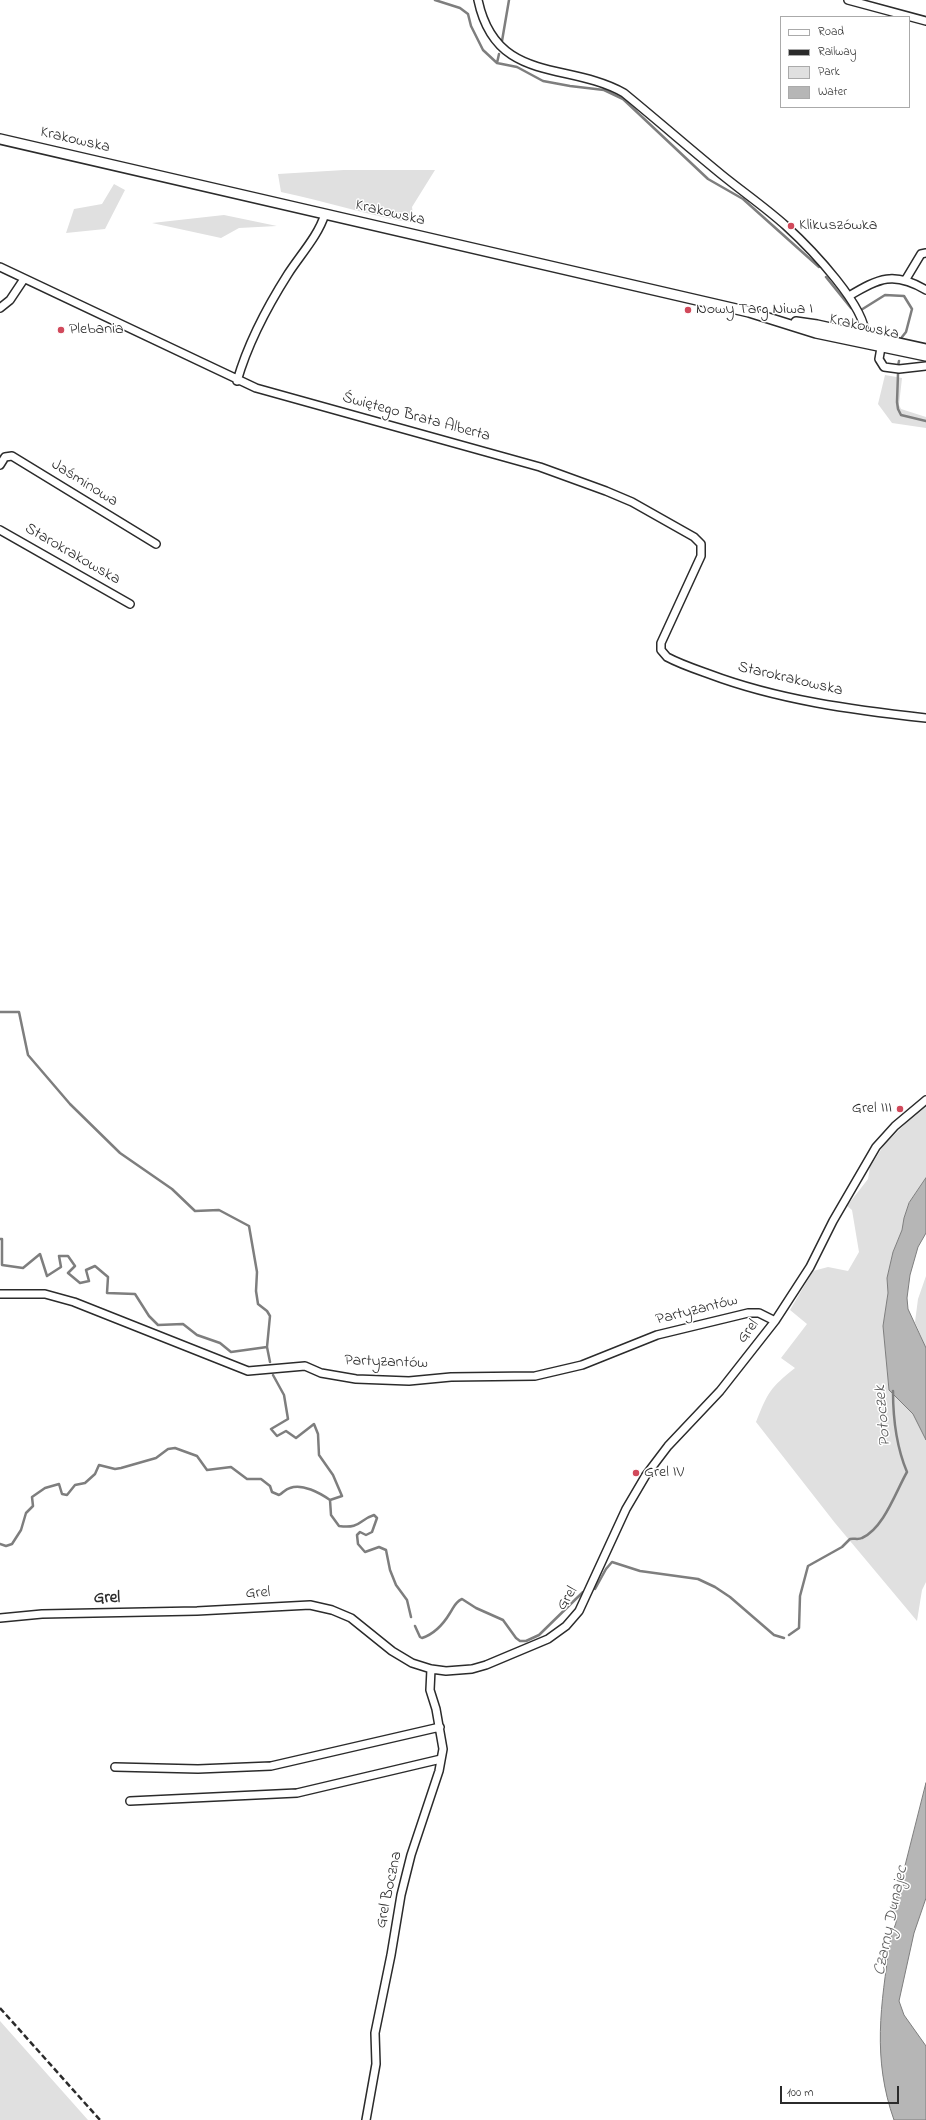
<!DOCTYPE html>
<meta charset="utf-8">
<style>
body{margin:0}
#map{position:relative;width:926px;height:2120px;overflow:hidden;background:#fff;font-family:"Indie Flower",sans-serif}
canvas{display:block}
.legend{position:absolute;left:780px;top:16px;width:130px;height:92px;box-sizing:border-box;background:#fff;border:1px solid #aaa;margin:0;padding:5px 7px;list-style:none;font-size:12px;color:#2b2b2b}
.legend li{display:flex;align-items:center;gap:8px;height:20px}
.legend b{width:20px;border:1px solid #aaa}
.scale{position:absolute;left:780px;top:2086px;width:119px;height:18px;box-sizing:border-box;border:2px solid #2b2b2b;border-top:0;padding-left:5px;font-size:12px;line-height:14px;white-space:nowrap;color:#2b2b2b;-webkit-text-stroke:3px #fff;paint-order:stroke}
</style>
<div id="map">
<canvas width="926" height="2120"></canvas>
<ul class="legend">
<li><b style="height:5px;background:#fff"></b>Road</li>
<li><b style="height:5px;background:#2b2b2b"></b>Railway</li>
<li><b style="height:11px;background:#e0e0e0"></b>Park</li>
<li><b style="height:11px;background:#b6b6b6"></b>Water</li>
</ul>
<div class="scale">100 m</div>
</div>
<script>
const ctx = document.querySelector('canvas').getContext('2d');
ctx.lineJoin = 'round';
function fillPath(path, color) { ctx.fillStyle = color; ctx.fill(path, 'evenodd'); }
function strokePath(path, color, width, dash) { ctx.strokeStyle = color; ctx.lineWidth = width; ctx.lineCap = dash ? 'butt' : 'round'; ctx.setLineDash(dash || []); ctx.stroke(path); }
function label(font, color, halo, rows, align = 'center') {
  ctx.font = font + ' "Indie Flower",sans-serif'; ctx.lineWidth = 3; ctx.setLineDash([]); ctx.textBaseline = 'middle'; ctx.strokeStyle = halo; ctx.fillStyle = color; for (const [text, x, y, turn = 0] of rows) {
    ctx.save(); ctx.translate(x, y); ctx.rotate((+turn || 0) * Math.PI / 180); ctx.textAlign = isNaN(turn) ? turn : align; if (halo) ctx.strokeText(text, 0, 0); ctx.fillText(text, 0, 0); ctx.restore();
  }
}
const green = new Path2D(`
 M344,170H435L412,207L414,223C369,216 326,201 281,192L278,174Z
 M114,184L125,190L105,229L66,233L74,209L102,204Z
 M224,215L277,226L239,228L221,238L152,223Z
 M885,375L902,378L899,405L901,409L926,417V428L892,423L878,404Z
 M926,1107V1178L909,1203L904,1218L902,1230L893,1252L887,1278L888,1293L883,1326L889,1390L913,1414L926,1440V1582L922,1590L917,1621L835,1523L756,1422C768,1392 770,1388 795,1368L781,1358L807,1324L790,1310L813,1271L828,1267L848,1271L859,1252L852,1210L847,1206L868,1179L870,1167L884,1145L905,1124Z
 M926,1276V1348L915,1322L918,1299Z
 M0,2021L88,2120H0Z`);
const water = new Path2D(`
 M926,1178V1233L918,1247L910,1275L907,1298L908,1309L926,1348V1440L913,1414L889,1390L883,1326L888,1293L887,1278L893,1252L902,1230L904,1218L909,1203Z
 M926,1783V1898L914,1933L899,2001L904,2015L926,2046V2120H894C872,2058 881,2005 890,1942C891,1933 896,1926 897,1918C897,1914 892,1910 892,1905L903,1887L904,1870Z`);
const stream = new Path2D(`
 M435,0L460,8L468,14L471,26L483,50L497,63L517,67L543,81L570,86L604,90L623,99L708,179L743,199L819,267
 M502,41L509,0
 M497,63L499,54
 M826,277L851,308
 M861,310L885,295L904,296L912,309L906,332L902,337
 M898,366L899,361
 M898,374L897,402L898,409L901,415L926,421
 M0,1012H19L28,1055L70,1104L120,1153L172,1189L195,1211L219,1210L249,1226L257,1272L256,1291L258,1304L267,1311L270,1316L267,1347L270,1362
 M0,1239H2V1265L23,1268L40,1254L47,1276L61,1267L59,1256H68L75,1266L68,1273L80,1283L89,1281L86,1270L95,1266L108,1277L107,1293L135,1294L149,1316L158,1325L183,1324L197,1335L220,1343L231,1352L267,1347
 M273,1375L284,1395L288,1419L271,1429L277,1436L286,1431L296,1438L314,1424L318,1434L319,1455L333,1475L342,1496L330,1500
 M330,1500L331,1515L339,1526C361,1529 358,1520 374,1515L377,1518L372,1532L366,1535L360,1532L357,1535L358,1544L365,1552L379,1547L386,1550L390,1570L396,1585L407,1600L411,1617
 M0,1544L6,1546L12,1544L21,1530L26,1513L33,1506L32,1497L45,1488L59,1484L62,1494L67,1495L75,1485L85,1483L95,1474L99,1465L115,1469L121,1468L156,1458L168,1449L175,1448L197,1456L207,1470L231,1467L247,1479H261L270,1486L272,1492L279,1495C283,1493 285,1489 290,1488C302,1483 320,1493 330,1500
 M595,1589L606,1569L612,1562L640,1571L698,1579L715,1587L730,1597L774,1635L784,1638
 M415,1626L420,1637L422,1638C434,1634 444,1623 450,1613C454,1607 455,1602 462,1599L476,1608L503,1620L516,1638L520,1641H526L539,1635L583,1592
 M789,1635L799,1628L800,1596L808,1566L842,1547L850,1539C854,1538 858,1540 862,1538C884,1528 896,1491 907,1472C896,1446 893,1419 893,1391`);
const minor = new Path2D(`
 M478,0C496,85 568,61 624,93C657,120 689,148 722,175C743,192 766,208 786,226C808,246 871,310 865,340
 M848,0L926,21
 M0,267L256,388L540,467L606,491L632,502L694,537L701,544V556L661,643V650L667,657C680,664 695,669 709,674C778,700 853,710 926,718
 M906,279L921,254L926,253
 M849,296C879,278 894,271 926,290
 M0,308L10,300L24,279
 M882,342L879,359L884,367L899,369L926,366
 M237,381C248,343 267,307 288,274C301,254 318,236 325,214
 M0,465L5,457L12,456L156,544
 M0,530L130,604
 M0,1294H45L74,1302L248,1371L305,1366L321,1373L356,1379L409,1381L451,1377L535,1376L582,1365L657,1335L748,1313H759L775,1321
 M0,1618L42,1614L197,1611L310,1605L332,1610L351,1618L392,1651L412,1663L431,1669L446,1671L472,1669L486,1665L548,1639L566,1626L579,1611L626,1509L646,1475L668,1446L720,1391L775,1321L810,1267L833,1221L876,1147L895,1126L926,1100
 M115,1767L198,1769L271,1766L440,1727
 M130,1801L297,1793L441,1759
 M366,2120L376,2064L375,2033L391,1955L401,1895L411,1855L439,1771L443,1749L436,1709L430,1690L431,1669`);
const secondary = new Path2D(`
 M0,139L749,312L816,333L926,356
 M796,322L817,325L926,349`);
const rail = new Path2D(`
 M0,2008L100,2120`);
const markers = [
 [791,226,4,"#d1495b"],
 [688,310,4,"#d1495b"],
 [61,330,4,"#d1495b"],
 [900,1109,4,"#d1495b"],
 [636,1473,4,"#d1495b"]
];
const streetNames = [
 ["Krakowska",75,141,13],
 ["Krakowska",390,214,13],
 ["Krakowska",864,328,13],
 ["Świętego Brata Alberta",416,418,15],
 ["Jaśminowa",84,484,32],
 ["Starokrakowska",72,555,30],
 ["Starokrakowska",790,680,13],
 ["Partyzantów",697,1311,-14],
 ["Grel",749,1332,-52],
 ["Partyzantów",386,1363,2],
 ["Grel",258,1594,-3],
 ["Grel",568,1599,-57],
 ["Grel Boczna",390,1890,-78]
];
const poiNames = [
 ["Klikuszówka",799,226],
 ["Nowy Targ Niwa I",696,310],
 ["Plebania",69,330],
 ["Grel III",892,1109,"right"],
 ["Grel IV",644,1473]
];
const waterNames = [
 ["Potoczek",884,1416,-95],
 ["Czarny Dunajec",892,1921,-78]
];
const neighbourhoodNames = [
 ["Grel",107,1599]
];
fillPath(green, '#e0e0e0');
fillPath(water, '#b6b6b6');
strokePath(water, '#7e7e7e', 1);
strokePath(stream, '#7e7e7e', 2.5);
strokePath(minor, '#2b2b2b', 10);
strokePath(secondary, '#2b2b2b', 12);
strokePath(minor, '#fff', 7);
strokePath(secondary, '#fff', 9);
strokePath(rail, '#2b2b2b', 2.5, [6, 3]);
for (const [x, y, r, color] of markers) { const dot = new Path2D(); dot.arc(x, y, r, 0, 2 * Math.PI); ctx.fillStyle = color; ctx.fill(dot); strokePath(dot, '#fff', 1.5); }
label('16px', '#2b2b2b', '#fff', streetNames);
label('16px', '#2b2b2b', '#fff', poiNames, 'left');
label('italic 17px', '#5c5c5c', '#fff', waterNames);
label('bold 17px', '#2b2b2b', '#fff', neighbourhoodNames);
</script>
